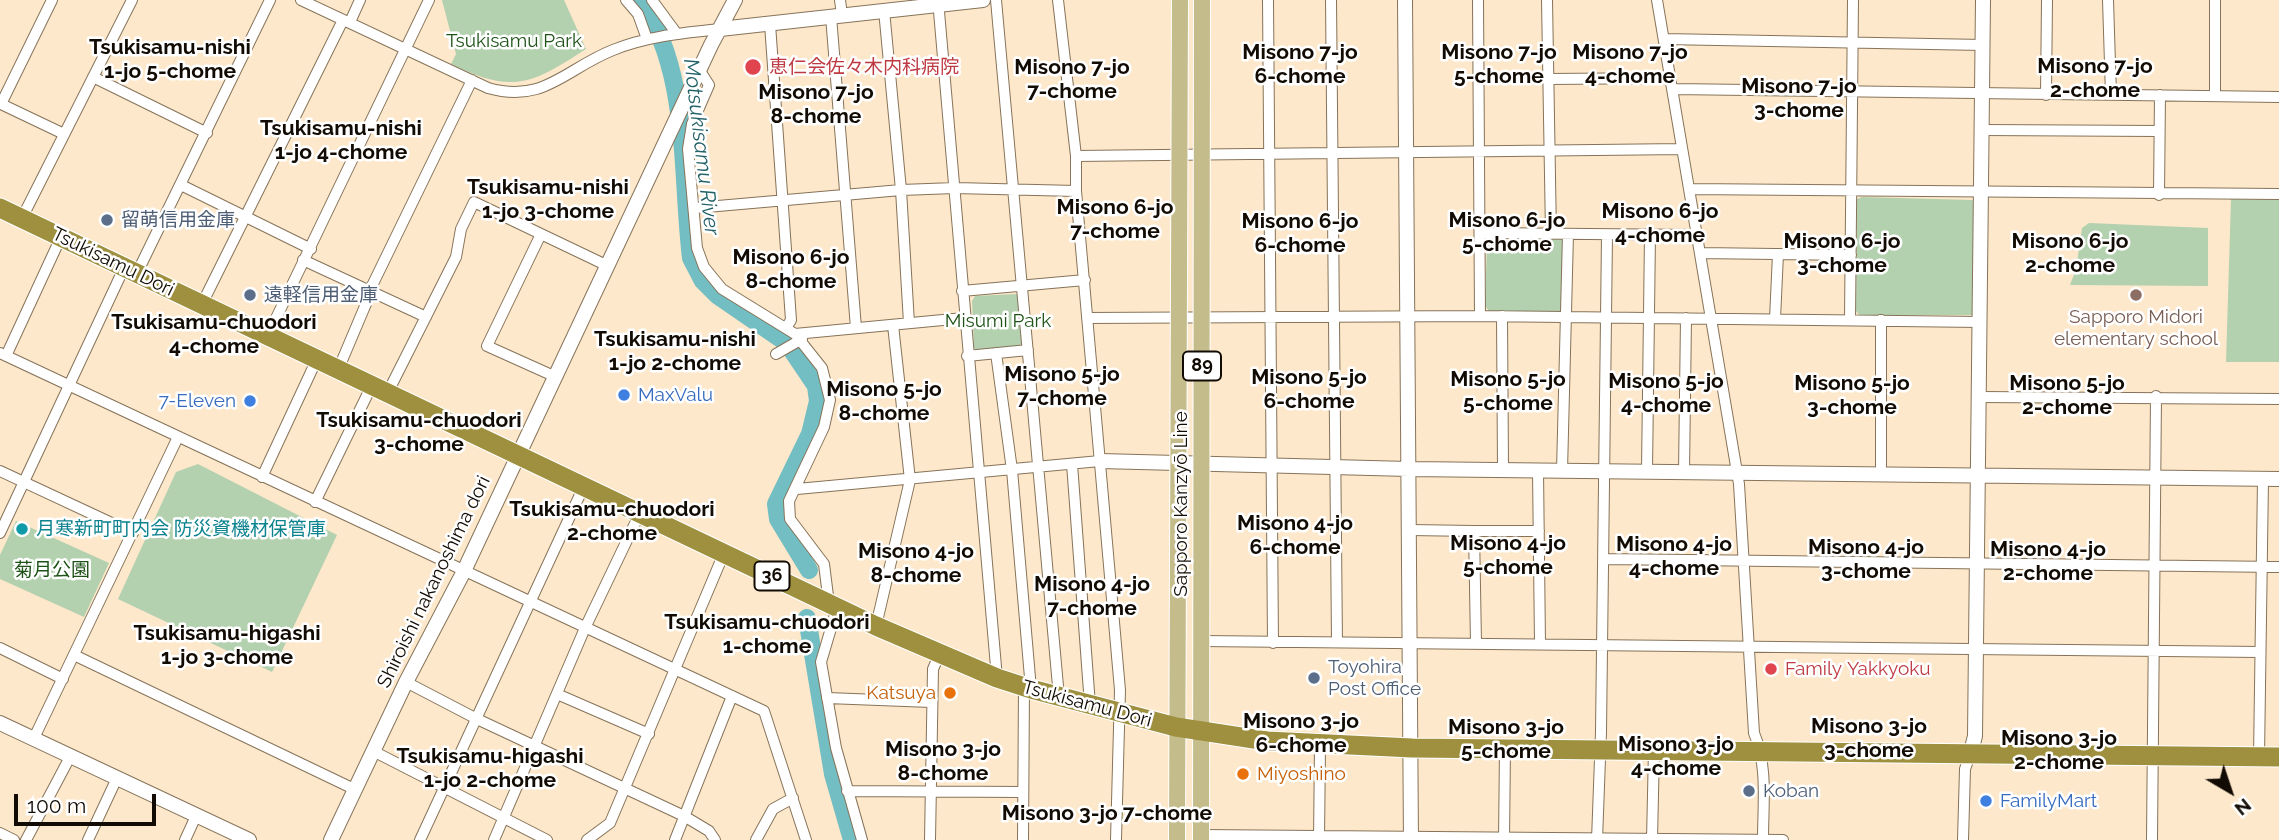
<!DOCTYPE html>
<meta charset="utf-8">
<style>
body{margin:0}
#map{position:relative;width:2279px;height:840px;overflow:hidden;background:#fde8cb;font-family:Raleway,sans-serif}
canvas{display:block}
.north{position:absolute;left:2195px;top:756px;width:70px;height:70px;-webkit-text-stroke:5px #fff;paint-order:stroke;rotate:141deg;font-size:19px;font-weight:700;line-height:28px;text-align:center;color:#120b03}
.north::after{content:'';display:block;margin:auto;width:24px;height:32px;background:#120b03;clip-path:polygon(50% 0,100% 100%,50% 72%,0 100%)}
.scale{position:absolute;left:14px;top:794px;width:142px;height:32px;box-sizing:border-box;border:4px solid #120b03;border-top:0;padding-left:9px;font-size:21px;line-height:24px;white-space:nowrap;color:#120b03;-webkit-text-stroke:5px #fff;paint-order:stroke}
</style>
<div id="map">
<canvas width="2279" height="840"></canvas>
<div class="north">N</div>
<div class="scale">100 m</div>
</div>
<script>
const ctx = document.querySelector('canvas').getContext('2d');
ctx.lineJoin = 'round';
function fillPath(path, color) { ctx.fillStyle = color; ctx.fill(path, 'evenodd'); }
function strokePath(path, color, width, dash) { ctx.strokeStyle = color; ctx.lineWidth = width; ctx.lineCap = dash ? 'butt' : 'round'; ctx.setLineDash(dash || []); ctx.stroke(path); }
function label(font, color, halo, rows, align = 'center') {
  ctx.font = font + ' Raleway,"Noto Sans JP",sans-serif'; ctx.lineWidth = 5; ctx.setLineDash([]); ctx.textBaseline = 'middle'; ctx.strokeStyle = halo; ctx.fillStyle = color; for (const [text, x, y, turn = 0] of rows) {
    ctx.save(); ctx.translate(x, y); ctx.rotate((+turn || 0) * Math.PI / 180); ctx.textAlign = isNaN(turn) ? turn : align; if (halo) ctx.strokeText(text, 0, 0); ctx.fillText(text, 0, 0); ctx.restore();
  }
}
const green = new Path2D(`
 M442,0H564L586,49C531,85 512,94 451,64L456,54Z
 M1862,197L1972,200L1976,203L1977,307L1972,315H1859L1856,311L1857,199Z
 M2231,199L2279,200V362H2226Z
 M2089,223L2208,228V286L2070,285L2076,269L2082,228Z
 M1562,239L1565,243L1563,308L1560,311L1490,312L1485,306L1487,243L1492,240Z
 M1017,294L1021,298L1023,342L1018,347L979,351L974,348L972,301L975,296Z
 M198,464L337,535L272,672L118,599L176,472Z
 M16,521L109,563L84,617L0,579V555Z`);
const river = new Path2D(`
 M639,0C690,66 681,177 691,258L703,281L717,295L787,343L816,386L818,401L810,434L776,504L778,519L809,570
 M807,618L833,774L852,840`);
const street = new Path2D(`
 M52,0L1,104L64,134
 M301,0L488,88C544,104 565,69 613,50C647,36 684,33 720,29
 M626,0L638,14L647,39
 M652,0L677,34
 M840,0L842,15
 M938,0L997,678
 M996,0L1059,697
 M1058,0L1076,156V191L1120,690L1116,840
 M1268,0L1273,643
 M1331,0L1337,642
 M1478,0L1480,316L1981,322
 M1547,0L1551,234
 M1657,0L1739,484L1754,733C1768,766 1763,804 1763,840
 M2108,0L2111,95
 M2215,0V96
 M884,10L901,190L909,323
 M831,16L856,328
 M350,22L360,0
 M770,24L791,320L786,328
 M1664,39L1983,45
 M700,71L709,85L692,124L688,149L697,248L704,267L722,289L795,334L822,368L830,400L824,427L789,501L790,519L824,564L829,604
 M93,77L207,133
 M1548,79L1670,78
 M1673,89L2279,97
 M2046,95L2047,0
 M1982,130L2159,131
 M1076,156L1682,149
 M181,185L311,249
 M1689,189L2279,194
 M2159,195L2160,95
 M695,208L901,190L955,188L1076,191
 M22,218L132,0
 M1482,233L1697,235
 M541,234L487,346L556,377
 M1700,253L1851,255
 M303,260L426,317
 M137,273L270,0
 M962,291L1085,280
 M369,292L472,80
 M202,304L343,20
 M1502,316L1503,469
 M1087,318L1480,316
 M1775,319L1778,254
 M1850,320L1853,0
 M795,334L964,318
 M268,335L429,0
 M0,353L764,711L806,840
 M996,353L1012,470L1031,689
 M776,354L802,339
 M6,356L61,237
 M967,356L1028,350
 M338,370L371,292
 M388,392L456,257L461,229L474,202L608,266
 M1979,397L2279,399
 M1072,464L1090,705
 M1538,470L1540,644
 M0,471L133,533
 M1562,471L1568,234
 M1647,471L1650,235
 M1684,472L1686,318
 M1881,474V320
 M262,477L317,359
 M797,489L1100,461
 M315,502L372,385
 M1410,530L1474,531L1476,643
 M1474,531H1539
 M0,533L124,268
 M1604,559L2279,567
 M837,608L821,662L836,748L862,840
 M876,626L910,480L893,325
 M1201,641L2260,652
 M0,648L63,679
 M74,655L354,789
 M406,682L477,719L684,816L709,831L715,840
 M557,694L649,734
 M827,698L931,702
 M34,738L178,437
 M373,751L547,840
 M2259,757L2263,479
 M847,791L1023,792
 M0,833L14,840
 M1201,835L1783,840
 M26,840L70,757
 M88,840L117,778
 M185,840L196,816
 M420,840L584,486
 M494,840L585,628L640,513
 M587,840L610,823L724,553
 M675,840L732,696
 M756,840L773,809L793,798
 M930,840L933,669L940,653
 M1023,840L1024,687
 M1319,840L1320,745
 M1504,840L1505,748
 M1597,840L1601,732L1607,235
 M1652,840L1654,749
 M1963,840L1965,769L1971,752
 M2152,840L2156,396`);
const secondary = new Path2D(`
 M1405,0L1411,840
 M720,29L983,0
 M1100,461L1409,469L2279,479
 M0,723L249,840
 M1971,752L1975,736L1983,0
 M331,840L406,682L463,573L711,45L735,0`);
const primary = new Path2D(`
 M1177,840L1180,0
 M1201,840L1202,0`);
const highway = new Path2D(`
 M0,208L876,626L997,678L1031,689L1176,727L1267,741L1412,748L2279,757`);
const markers = [
 [753,67,9,"#e0444e"],
 [107,220,7,"#5c6f8a"],
 [250,295,7,"#5c6f8a"],
 [2136,295,7,"#8d6e63"],
 [624,395,7,"#3f7fe0"],
 [250,401,7,"#3f7fe0"],
 [22,529,7,"#0f9aa8"],
 [1771,669,7,"#e0444e"],
 [1314,678,7,"#5c6f8a"],
 [950,693,7,"#e8710a"],
 [1243,774,7,"#e8710a"],
 [1749,791,7,"#5c6f8a"],
 [1986,801,7,"#3f7fe0"]
];
const shields = [
 [1202,366,38],
 [772,576,35]
];
const shieldNames = [
 ["89",1202,366],
 ["36",772,576]
];
const parkNames = [
 ["Tsukisamu Park",514,41],
 ["Misumi Park",998,321],
 ["菊月公園",52,570]
];
const healthNames = [
 ["恵仁会佐々木内科病院",769,67],
 ["Family Yakkyoku",1785,669]
];
const serviceNames = [
 ["留萌信用金庫",121,220],
 ["遠軽信用金庫",264,295],
 ["Toyohira",1328,667],
 ["Post Office",1328,689],
 ["Koban",1763,791]
];
const streetNames = [
 ["Tsukisamu Dori",113,262,26],
 ["Sapporo Kanzyō Line",1181,504,-90],
 ["Shiroishi nakanoshima dori",434,582,-64],
 ["Tsukisamu Dori",1087,704,15]
];
const educationNames = [
 ["Sapporo Midori",2136,317],
 ["elementary school",2136,339]
];
const shopNames = [
 ["MaxValu",638,395],
 ["7-Eleven",236,401,"right"],
 ["FamilyMart",2000,801]
];
const cultureNames = [
 ["月寒新町町内会 防災資機材保管庫",36,529]
];
const foodNames = [
 ["Katsuya",936,693],
 ["Miyoshino",1257,774,"left"]
];
const neighbourhoodNames = [
 ["Tsukisamu-nishi",170,48],
 ["1-jo 5-chome",170,72],
 ["Misono 7-jo",1300,53],
 ["6-chome",1300,77],
 ["Misono 7-jo",1499,53],
 ["5-chome",1499,77],
 ["Misono 7-jo",1630,53],
 ["4-chome",1630,77],
 ["Misono 7-jo",2095,67],
 ["2-chome",2095,91],
 ["Misono 7-jo",1072,68],
 ["7-chome",1072,92],
 ["Misono 7-jo",1799,87],
 ["3-chome",1799,111],
 ["Misono 7-jo",816,93],
 ["8-chome",816,117],
 ["Tsukisamu-nishi",341,129],
 ["1-jo 4-chome",341,153],
 ["Tsukisamu-nishi",548,188],
 ["1-jo 3-chome",548,212],
 ["Misono 6-jo",1115,208],
 ["7-chome",1115,232],
 ["Misono 6-jo",1660,212],
 ["4-chome",1660,236],
 ["Misono 6-jo",1507,221],
 ["5-chome",1507,245],
 ["Misono 6-jo",1300,222],
 ["6-chome",1300,246],
 ["Misono 6-jo",1842,242],
 ["3-chome",1842,266],
 ["Misono 6-jo",2070,242],
 ["2-chome",2070,266],
 ["Misono 6-jo",791,258],
 ["8-chome",791,282],
 ["Tsukisamu-chuodori",214,323],
 ["4-chome",214,347],
 ["Tsukisamu-nishi",675,340],
 ["1-jo 2-chome",675,364],
 ["Misono 5-jo",1062,375],
 ["7-chome",1062,399],
 ["Misono 5-jo",1309,378],
 ["6-chome",1309,402],
 ["Misono 5-jo",1508,380],
 ["5-chome",1508,404],
 ["Misono 5-jo",1666,382],
 ["4-chome",1666,406],
 ["Misono 5-jo",1852,384],
 ["3-chome",1852,408],
 ["Misono 5-jo",2067,384],
 ["2-chome",2067,408],
 ["Misono 5-jo",884,390],
 ["8-chome",884,414],
 ["Tsukisamu-chuodori",419,421],
 ["3-chome",419,445],
 ["Tsukisamu-chuodori",612,510],
 ["2-chome",612,534],
 ["Misono 4-jo",1295,524],
 ["6-chome",1295,548],
 ["Misono 4-jo",1508,544],
 ["5-chome",1508,568],
 ["Misono 4-jo",1674,545],
 ["4-chome",1674,569],
 ["Misono 4-jo",1866,548],
 ["3-chome",1866,572],
 ["Misono 4-jo",2048,550],
 ["2-chome",2048,574],
 ["Misono 4-jo",916,552],
 ["8-chome",916,576],
 ["Misono 4-jo",1092,585],
 ["7-chome",1092,609],
 ["Tsukisamu-chuodori",767,623],
 ["1-chome",767,647],
 ["Tsukisamu-higashi",227,634],
 ["1-jo 3-chome",227,658],
 ["Misono 3-jo",1301,722],
 ["6-chome",1301,746],
 ["Misono 3-jo",1869,727],
 ["3-chome",1869,751],
 ["Misono 3-jo",1506,728],
 ["5-chome",1506,752],
 ["Misono 3-jo",2059,739],
 ["2-chome",2059,763],
 ["Misono 3-jo",1676,745],
 ["4-chome",1676,769],
 ["Misono 3-jo",943,750],
 ["8-chome",943,774],
 ["Tsukisamu-higashi",490,757],
 ["1-jo 2-chome",490,781],
 ["Misono 3-jo 7-chome",1107,814]
];
const waterNames = [
 ["Motsukisamu River",701,147,83]
];
fillPath(green, '#b3d0af');
strokePath(river, '#72bec3', 18);
strokePath(street, '#867359', 12);
strokePath(secondary, '#867359', 16);
strokePath(primary, '#fff', 18);
strokePath(highway, '#fff', 21);
strokePath(street, '#fff', 10);
strokePath(secondary, '#fff', 14);
strokePath(primary, '#c5bc8c', 16);
strokePath(highway, '#9e903f', 19);
for (const [x, y, r, color] of markers) { const dot = new Path2D(); dot.arc(x, y, r, 0, 2 * Math.PI); ctx.fillStyle = color; ctx.fill(dot); strokePath(dot, '#fff', 2.5); }
for (const [x, y, w] of shields) { const box = new Path2D(); box.roundRect(x - w / 2, y - 14.5, w, 29, 5); ctx.fillStyle = '#fff'; ctx.fill(box); strokePath(box, '#120b03', 2); }
label('bold 18px', '#120b03', null, shieldNames);
label('19px', '#1e5217', '#fff', parkNames);
label('19px', '#be3a42', '#fff', healthNames, 'left');
label('19px', '#4e5e75', '#fff', serviceNames, 'left');
label('19px', '#120b03', '#fff', streetNames);
label('19px', '#785e54', '#fff', educationNames);
label('19px', '#366cbe', '#fff', shopNames, 'left');
label('19px', '#0d838f', '#fff', cultureNames, 'left');
label('19px', '#c56008', '#fff', foodNames, 'right');
label('bold 21px', '#120b03', '#fff', neighbourhoodNames);
label('italic 21px', '#236267', '#fff', waterNames);
</script>
